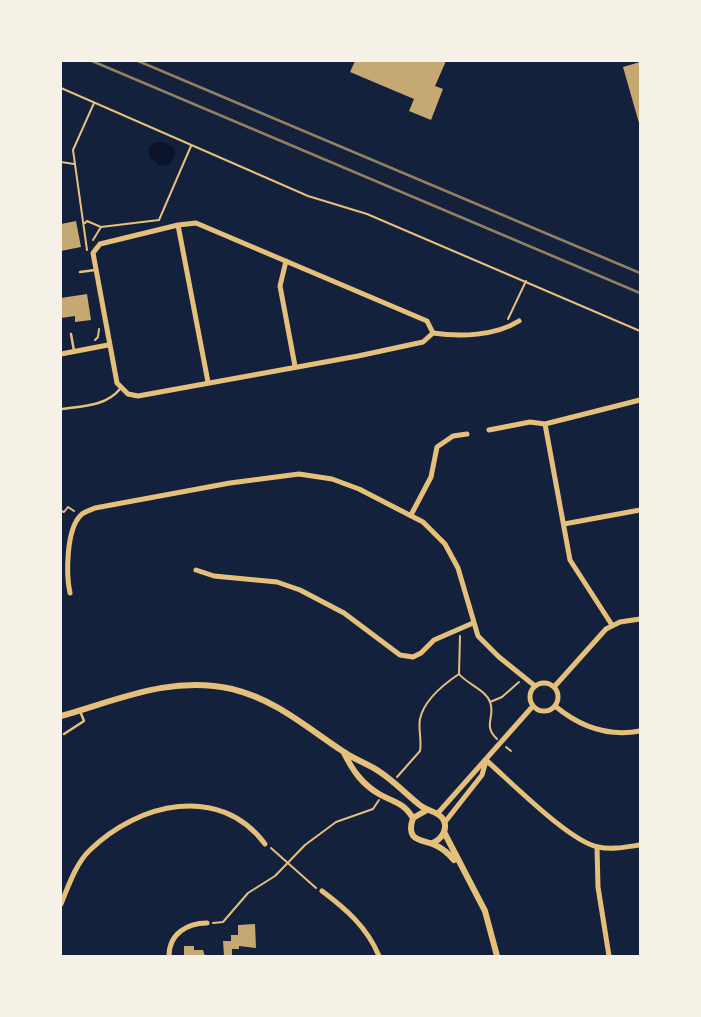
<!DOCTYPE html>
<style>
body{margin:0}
#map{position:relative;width:701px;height:1017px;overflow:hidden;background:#14213d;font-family:Georgia,serif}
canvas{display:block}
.frame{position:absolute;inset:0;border:62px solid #f6f1e7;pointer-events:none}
</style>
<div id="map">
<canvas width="701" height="1017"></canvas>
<div class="frame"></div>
</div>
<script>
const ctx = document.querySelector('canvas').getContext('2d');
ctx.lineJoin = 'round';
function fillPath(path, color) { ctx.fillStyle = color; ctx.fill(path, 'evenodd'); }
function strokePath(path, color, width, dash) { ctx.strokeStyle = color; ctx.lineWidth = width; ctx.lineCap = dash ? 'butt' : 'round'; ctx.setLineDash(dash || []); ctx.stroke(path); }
const water = new Path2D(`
 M155,142H164L174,148L175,155L170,164L161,166L151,159L148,149Z`);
const building = new Path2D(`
 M355,61H446L435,86L443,89L431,120L409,111L414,99L350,72Z
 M640,62V122L639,123L623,67Z
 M76,221L81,247L61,251V224Z
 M87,294L91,320L75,322V316L61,318V298Z
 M255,924L256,948L239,946V949H232V956H224L223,941H231V935H238V925Z
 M184,946H194V950H203L205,956H184Z`);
const path = new Path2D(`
 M61,88L308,196L367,214L640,331
 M61,162L74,164
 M85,223L87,221L101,227L159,220L191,146
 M93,240L101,227
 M87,250L73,150L94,103
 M508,319L526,281
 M95,340L98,337L99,329
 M61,511L64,512L68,507L74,511
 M459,674C467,684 486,690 490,702C496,717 482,725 497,739
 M490,702L502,697L519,682
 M506,747L511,751
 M397,777L420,751C422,740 418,729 420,719C424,700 444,684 459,674L460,636
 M271,848L316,888
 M213,923L223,922L248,893L275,876L305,845L336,822L373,809L379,800`);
const service = new Path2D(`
 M80,272L95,270
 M71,334L74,351
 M62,409C84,406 106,406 120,389
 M64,734L84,721L80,711`);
const minor = new Path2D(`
 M196,223L427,321L433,333L423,342L358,356L138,396L128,394L117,383L93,253L100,244L178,225Z
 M178,225L208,382
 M286,261L280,286L295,366
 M433,333C460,337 495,336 519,321
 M61,354L108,345
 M489,430L530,422L545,424
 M411,515L431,477L437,447L453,436L467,434
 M564,524L640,510
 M196,570L214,576L277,582L300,590L344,613L400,655L413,657L421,653L434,640L473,623
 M70,593C66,575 66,529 81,515C84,512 91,510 95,508L230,483L299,474L332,479L359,489L423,522L445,544L458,568L478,636L499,657L535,686
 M612,625L570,560L545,424L640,400
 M530 697a14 14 0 1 1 28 0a14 14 0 1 1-28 0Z
 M554,687L606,629L620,622L640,619
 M555,706C579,726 608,737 640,731
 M487,761C511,782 569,841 598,847C612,850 626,847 640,845
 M438,813L533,706
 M445,822L482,775L486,761
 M597,847L598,887L609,956
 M322,891C346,909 367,927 379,956
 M61,904C68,887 76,863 90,850C138,803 220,783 265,844
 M169,956C169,934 187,923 207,923`);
const tertiary = new Path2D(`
 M61,716C118,700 171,675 232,689C277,700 307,728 344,752C355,760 369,764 380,772C395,782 407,795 421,806C429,812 438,811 443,819C449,829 441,840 432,843
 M344,753C353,771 362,784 379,794C395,803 403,802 413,818
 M427,810L413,818C405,842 422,839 435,845C442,848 449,854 454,860
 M444,832L485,911L497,956`);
const rail = new Path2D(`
 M92,61L640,293
 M138,61L640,273`);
fillPath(water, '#0b132b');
fillPath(building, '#c6a872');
strokePath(path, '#e5c07b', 2);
strokePath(service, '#e5c07b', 2.5);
strokePath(minor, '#e5c07b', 5);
strokePath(tertiary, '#e5c07b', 6);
strokePath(rail, '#918062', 2.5);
</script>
